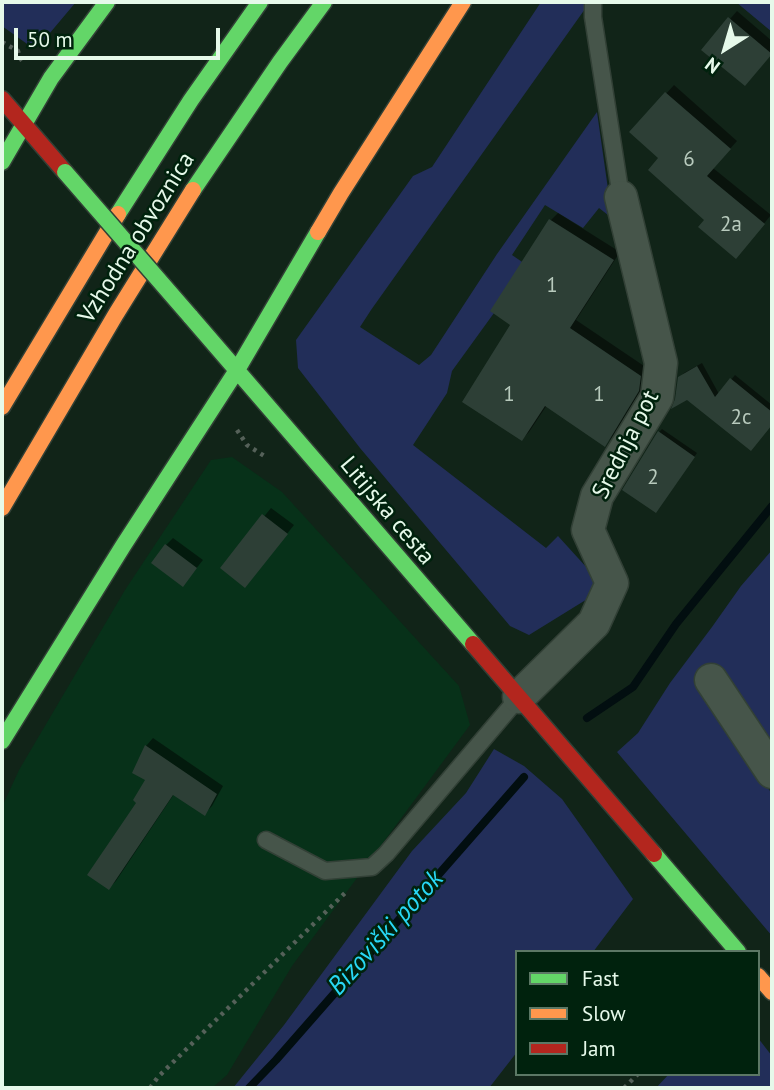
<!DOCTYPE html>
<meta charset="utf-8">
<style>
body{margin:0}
#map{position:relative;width:774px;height:1090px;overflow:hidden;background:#112418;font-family:"PT Sans",sans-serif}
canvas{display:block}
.frame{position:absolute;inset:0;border:4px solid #e6f9ea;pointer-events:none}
.legend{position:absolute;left:515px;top:950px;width:245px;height:126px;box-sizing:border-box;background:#00220d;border:2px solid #5c7865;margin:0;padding:9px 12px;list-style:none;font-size:21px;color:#e6f9ea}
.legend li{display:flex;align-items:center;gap:14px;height:35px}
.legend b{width:35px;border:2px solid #5c7865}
.north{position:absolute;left:690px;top:14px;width:70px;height:70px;-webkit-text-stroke:5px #00220d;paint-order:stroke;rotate:217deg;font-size:19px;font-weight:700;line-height:28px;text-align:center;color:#e6f9ea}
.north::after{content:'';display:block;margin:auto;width:24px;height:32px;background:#e6f9ea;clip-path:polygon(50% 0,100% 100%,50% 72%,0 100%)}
.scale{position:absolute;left:14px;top:28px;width:206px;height:32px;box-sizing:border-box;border:4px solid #e6f9ea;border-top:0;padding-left:9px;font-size:21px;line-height:24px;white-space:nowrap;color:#e6f9ea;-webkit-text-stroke:5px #00220d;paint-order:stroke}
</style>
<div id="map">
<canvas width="774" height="1090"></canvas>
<div class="frame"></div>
<ul class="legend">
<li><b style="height:9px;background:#63d668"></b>Fast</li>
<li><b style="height:9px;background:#ff974d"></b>Slow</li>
<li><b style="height:9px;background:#b3261e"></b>Jam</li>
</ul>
<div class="north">N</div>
<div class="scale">50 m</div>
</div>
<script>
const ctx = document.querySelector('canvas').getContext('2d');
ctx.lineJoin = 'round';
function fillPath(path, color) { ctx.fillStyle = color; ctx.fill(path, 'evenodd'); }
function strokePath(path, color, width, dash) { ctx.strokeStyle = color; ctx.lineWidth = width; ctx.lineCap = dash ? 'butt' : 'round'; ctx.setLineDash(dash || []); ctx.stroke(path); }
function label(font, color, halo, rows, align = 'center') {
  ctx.font = font + ' "PT Sans",sans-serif'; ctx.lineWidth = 5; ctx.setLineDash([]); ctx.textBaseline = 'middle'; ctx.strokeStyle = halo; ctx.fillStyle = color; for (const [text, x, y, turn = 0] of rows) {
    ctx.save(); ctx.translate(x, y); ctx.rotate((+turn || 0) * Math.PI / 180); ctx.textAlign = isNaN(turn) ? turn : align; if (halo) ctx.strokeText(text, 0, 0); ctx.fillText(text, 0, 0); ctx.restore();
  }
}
const built = new Path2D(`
 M232,457L282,492L459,686L470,725L292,966L227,1075L212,1088H2V807L19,770L125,590L211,460Z`);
const green = new Path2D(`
 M2,2H76L44,40L30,46L2,26Z
 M541,2H585V9L371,310L360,327L419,365L431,355L497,254L597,112L608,189L613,212L608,215L599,208L583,228L545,205L512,255L528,266L452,371L447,393L413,445L546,548L558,536L598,580L597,593L529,635L510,626L360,448L298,368L296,340L413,176L432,167Z
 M736,2H772V32Z
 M772,550V756L710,664L695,680L772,794V936L617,752L638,733L670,683L712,627L741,586Z
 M494,749L524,766L562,799L633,899L593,952H517V1052L489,1088H233L284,1025L412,851L466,793Z
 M758,1038L772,1056V1088H656L669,1074H758Z`);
const shadow = new Path2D(`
 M737,11L772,41V52L752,77L730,19Z
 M674,85L737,141L713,168L771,215L743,249L706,220L660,158L631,132Z
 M558,213L620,252L576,320L647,368L646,382L612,437L605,444L547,405L529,432L522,439L513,324L551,220Z
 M702,363L719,394L735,375L772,405V423L755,444L680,378L684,373Z
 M662,429L697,453L659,508V432Z
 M271,508L294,525L252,578L222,568Z
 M173,538L203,560L183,585L166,545Z
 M153,738L223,786L212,806L205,813L174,794L116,881L109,888L147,779L135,772L146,746Z`);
const stream = new Path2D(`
 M587,718L633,687L676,624L772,506
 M249,1088L276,1060L524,777`);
const building = new Path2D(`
 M728,17L772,54L745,86L701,50Z
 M665,92L731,149L707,176L765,224L736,259L698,227L704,220L648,170L658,158L629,132Z
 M549,219L614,260L570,328L641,376L639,391L605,447L545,406L522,441L462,402L510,325L490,311Z
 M697,366L715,397L730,378L772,412V425L751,451L687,400L671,409L675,399L678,377Z
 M658,431L695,457L656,513L622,490Z
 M262,514L288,534L245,588L220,568Z
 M165,544L197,568L183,587L151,563Z
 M145,745L217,794L205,816L173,795L109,890L87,875L136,803L133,800L145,780L132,773Z`);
const path = new Path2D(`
 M2,42L18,51L20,58L23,62
 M237,430L247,445L266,457
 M150,1088L158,1077L347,891
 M624,1088L638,1074`);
const lane = new Path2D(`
 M593,2V17L621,197
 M266,840L325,871L372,867L386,854L519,697`);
const street = new Path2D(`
 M711,680L772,772
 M519,697L594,623L612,583L588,530L597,496L657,397L661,363L621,197`);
const fast = new Path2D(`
 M2,162L51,78L107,2
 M193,190L280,62L324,2
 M118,214L191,100L260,2
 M190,316L473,644
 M2,741L123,546L237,370L318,232
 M654,854L738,952`);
const slow = new Path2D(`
 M318,232L341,193L463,2
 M2,407L118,214
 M2,508L116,314L193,190
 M758,976L772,992`);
const jam = new Path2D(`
 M2,99L65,172
 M473,644L654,854`);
const fastBridge = new Path2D(`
 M65,172L190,316`);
const numberNames = [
 ["6",689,160],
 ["2a",731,225],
 ["1",552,286],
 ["1",509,395],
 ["1",599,395],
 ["2c",741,418],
 ["2",653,478]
];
const streetNames = [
 ["Vzhodna obvoznica",137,238,-58],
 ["Srednja pot",626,445,-63],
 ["Litijska cesta",387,511,50]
];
const waterNames = [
 ["Bizoviški potok",386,933,-48]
];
fillPath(built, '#073119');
fillPath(green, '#222e59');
fillPath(shadow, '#0007');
strokePath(stream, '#020e10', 8);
fillPath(building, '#2d3f36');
strokePath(lane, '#324036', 19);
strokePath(street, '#324036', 35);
strokePath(fast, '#324036', 19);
strokePath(slow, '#324036', 19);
strokePath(jam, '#324036', 19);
strokePath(path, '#556159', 4.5, [3.5, 5]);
strokePath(lane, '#46554a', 16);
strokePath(street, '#46554a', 32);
strokePath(fast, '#63d668', 16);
strokePath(slow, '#ff974d', 16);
strokePath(jam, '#b3261e', 16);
strokePath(fastBridge, '#324036', 19, []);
strokePath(fastBridge, '#63d668', 16);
label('21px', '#b8cabd', null, numberNames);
label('24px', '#e6f9ea', '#00220d', streetNames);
label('italic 26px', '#28d8f5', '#00220d', waterNames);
</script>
